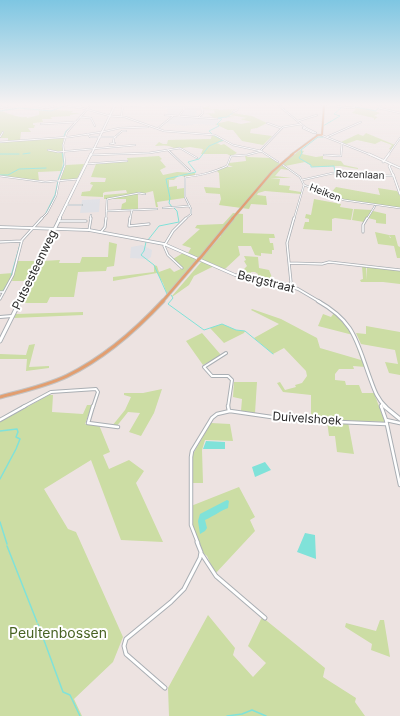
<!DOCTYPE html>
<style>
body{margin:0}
canvas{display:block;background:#ede3e1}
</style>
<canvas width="400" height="716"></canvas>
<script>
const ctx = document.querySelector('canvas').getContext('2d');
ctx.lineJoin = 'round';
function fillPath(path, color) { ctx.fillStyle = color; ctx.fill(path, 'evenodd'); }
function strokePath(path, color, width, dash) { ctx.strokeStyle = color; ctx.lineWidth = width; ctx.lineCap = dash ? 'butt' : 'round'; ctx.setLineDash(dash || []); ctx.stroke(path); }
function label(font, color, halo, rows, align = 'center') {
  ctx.font = font + ' Inter,sans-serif'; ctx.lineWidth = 4; ctx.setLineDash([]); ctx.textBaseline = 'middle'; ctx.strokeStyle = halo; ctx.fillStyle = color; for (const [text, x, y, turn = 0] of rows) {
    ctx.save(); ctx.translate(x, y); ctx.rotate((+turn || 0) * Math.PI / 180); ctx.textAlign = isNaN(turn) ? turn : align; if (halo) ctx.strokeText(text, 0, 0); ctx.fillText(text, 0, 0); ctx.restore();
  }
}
const industrial = new Path2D(`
 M162,105H200L202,109H196L197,113L194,116L221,119L216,123V125L195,124L186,126L165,123L173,117L165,116L169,110L161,106Z
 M100,199L99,212L80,213L82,200Z
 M142,245L152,250L151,257L148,259L130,258L131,247Z`);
const green = new Path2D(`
 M335,105C349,105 361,108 375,110L374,111L380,113L374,116L378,117L374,120V118L352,113L356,109L335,106Z
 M209,106L210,109H218L219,110L236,109L231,111L233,113L252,116L267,123L257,128L251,129L250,133L272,136L263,145L242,141L233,130H228L215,124L228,121L241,124L252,122L240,119L247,118L230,115L229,116L235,117L214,118L208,114H203L215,113L214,111H210L217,110L203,109V107Z
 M56,110L73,111L71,113H81L70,115V116L51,117L52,119H42L43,122L33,123V125H35L34,128H28L31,132H21L20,140L8,141V138H0V111C10,113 16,118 27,117V118L39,115V111Z
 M366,133L395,145L391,150L389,149L392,145L381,141L375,144L357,140L346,144L341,142L358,134L363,136Z
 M212,134L224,141L217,143L221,145L224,144L237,153L231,156L227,154H201L203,149L190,147L175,149C169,144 161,146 155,146L159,142L163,144H167L168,140L211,139Z
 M64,137C61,148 65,161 61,171L38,172L39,181L0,176V142Z
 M300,150L304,151L302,154L316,157L323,156V159L341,161L344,165L358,168V169L340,166L313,167L305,162L285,166L283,164Z
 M245,155L248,157L271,158L289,170L281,169L275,176L292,178H270L280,179L279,185L290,186L289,190L301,192V194L265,191L258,193L257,195L266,196L267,205L251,204L249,209L219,205L221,199L220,194L206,193L204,187L220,188L219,173L216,170L221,167H233L228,165L229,163L246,161Z
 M159,156L162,159L160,160L166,167L160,170L163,175L177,172L195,173V176L185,177L179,175L174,180H169V187L177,186V189L184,188V198L157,202L158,207H156L153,191L145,193H138V209L121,210L122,204L126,202V199H100H104V195L127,193L126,190L105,192L103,193V197L81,196L82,192L90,191L93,185L90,184L91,182H105L106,178L91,177L96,164L128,161L127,158Z
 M84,164L77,179L60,180L66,165Z
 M336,187L380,195L378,188L397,191L400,196V208L343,200L329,195Z
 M314,199L341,204L340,207L353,209L351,220L335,218L332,219V231L303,229L305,222H309V219L305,218L306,214L311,215Z
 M354,209L372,210L364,222L352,220Z
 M373,211L386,214V224L376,223V220L368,218Z
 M233,213L243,214V233L274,234L275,238H269L270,243H273L274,250H272V254L261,253V256L255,255L251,246H238L240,255L225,269L201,259L221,236L219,234L199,258L188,253L191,248L182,245L200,229L195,228L197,225L223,224Z
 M375,232L389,235L390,238H391L389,235H395L398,246L400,247V258H397L394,246L378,244Z
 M109,242L117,244L114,266L107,267L106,271L78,272L74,297H50L47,303H21L42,261L60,260L59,263H80L82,257H108Z
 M183,253L198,259L167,294L163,283L157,273L113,281V277L154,272V265L157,266L159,272L170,268L174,272L183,268L173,259Z
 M244,256L258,257L259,268L269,270L273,280L258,278V274L255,272H251L248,277L238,275L247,266L244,261L246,260Z
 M18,261H37L27,281H12Z
 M202,261L214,266L194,276L189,285L172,297V296Z
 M362,266L366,267L367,280V267L400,271V284L383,282H361L360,280L363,279Z
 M13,273L4,291H0V274Z
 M252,309L281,319L317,338L320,348L361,360L354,339H356L366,367L353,366L354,369H339L335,374V380L345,381L346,385H359L362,393H374L385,422L311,419V395L283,392L277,383L280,382L285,390L296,387L295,385L302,383L307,376L306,371L284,348L273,354L254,338L279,324L251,310Z
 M83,312V315L14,318L16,314Z
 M334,313L345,323L353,335L318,326L323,314L331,317Z
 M222,324L236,330L245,331L244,333L224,343L210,328Z
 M366,326L400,332V375L389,373L385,362L398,364L395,350L361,344L356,333L366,334Z
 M202,333L221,355L203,365L186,341Z
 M35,344L29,367L49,366V368L26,371L27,359H0V354L26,355L29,345Z
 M234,382H257L255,413L241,411L242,399L233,397Z
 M162,389L154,413L141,436L129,432L140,413L128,412L116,427L112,426L125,410L131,397L124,395V393H143Z
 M49,395H53L52,412L83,414L87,405H92L85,424L99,425L110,452L103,455L109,469L129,460L144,471L136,483L163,542L121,540L91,460L44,489L68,529L76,532L123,637L113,662L74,699L82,716H0V422Z
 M327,421L348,422L354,454L337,452L335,436H329Z
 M211,423L230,424L233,441L205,440L202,450L203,483H193V454Z
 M239,487L255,517L250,520L255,531L215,574L207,556L202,552L191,524V506Z
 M208,615L235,648L233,655L253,677L266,663L248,646L262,617L325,668L323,677L356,698L355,702L365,716H169L168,688Z
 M380,620H384L390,657L371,650L372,644L345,627L346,623L376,631Z`);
const water = new Path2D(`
 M206,441L225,442V449H203Z
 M265,462L271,470L255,477L252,467Z
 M227,500L229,501L228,508C220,511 214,516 205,520L207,528L205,531L200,534L198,521L200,514Z
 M305,533L315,535L316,559L297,552Z`);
const streamFar1 = new Path2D(`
 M355,107L376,111L378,108
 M0,111L19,108L51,111L64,106
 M236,111L241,105
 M323,126L340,116L334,114L342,107L340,105
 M212,134L209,131L219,126L217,124L222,119L218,118L227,117L234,112
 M64,136L66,131L71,127
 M323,137H318L301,150L302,153L299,158L311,165V167L334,166L335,173
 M0,154H19
 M23,154L30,153
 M0,175H8L19,169L46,168
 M58,180L64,164L62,152
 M172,207L169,203L170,198L166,179L196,172L188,162L199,159L209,146L223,140L213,135
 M46,213L55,195L58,181
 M148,240L159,226L179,222L177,211L173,207
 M146,242L144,251L141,255L154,265L167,294
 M11,276L21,241
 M3,291L8,283
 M171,295L173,298L168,304L204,330L222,324L236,330L245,331L273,354`);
const stream = new Path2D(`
 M0,431L17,429L18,432L16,437L20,439L16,449L0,479
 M0,522L7,544
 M7,546L37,622
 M38,624L63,692L70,695L80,716
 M227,716L242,714L252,710L266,716`);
const minorFar4 = new Path2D(`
 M33,105L46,108L59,105
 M58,105L82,108L110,116
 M183,105L184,109
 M327,105L351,108L355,107L352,105
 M381,105L379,108L400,113
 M90,106H103
 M123,106L150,105
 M233,112L237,110L240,105
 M165,115L217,119
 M110,116L125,117L164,131L215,135L233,145L261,151L278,162
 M179,116L184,109H203
 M80,117L91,118L95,126
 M121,117L123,106
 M198,118L203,113L201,105
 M298,121L317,115
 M267,123L281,128
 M41,124L76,122
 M305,127L303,128L314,133
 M157,129L173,116
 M102,132L120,128L148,127
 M88,134L90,137H116
 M0,137L3,132
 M327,137L361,122
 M0,142L69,137L102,132
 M110,144L115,143
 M113,144L114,138L122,131H126
 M48,150L58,152L135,145
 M168,150L190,171
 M261,150L283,127L301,124
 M90,155L149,153L180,148L197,158
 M324,155L341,156L342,143
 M86,164L127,161
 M283,165L300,177L304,185L344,200L400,208
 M0,176L45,182L79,179
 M302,180L333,173L394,176
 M66,205H82
 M163,208L190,206
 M106,211L157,209
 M41,219L47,213L56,196L59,181L65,165L63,145L67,132L91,105
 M90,219L91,215
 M106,219L107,199L139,193L145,194
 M130,219L132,210
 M185,219L191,214V209L185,197V177C202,175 211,173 227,166L231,156L247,155L262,151
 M294,219L304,185
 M367,219L375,206`);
const minorFar3 = new Path2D(`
 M130,218L129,226L149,224
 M59,221H86
 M89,230L91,218
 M101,232L105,227L106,218
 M363,232V225L367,218
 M0,242L22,241
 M289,263L322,264L329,262L400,270
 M182,268L168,255L164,246L173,231L186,218
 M289,286L291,282L287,243L294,218
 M0,292H4
 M0,299L13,275L22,240L42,218`);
const minorFar2 = new Path2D(`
 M0,317L12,316
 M226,353L204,367L212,376H228L232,380L228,407
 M23,407L51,392L96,389L98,392L93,407
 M381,407L382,404`);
const minorFar1 = new Path2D(`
 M93,406L88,423L118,427
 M228,406L229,411
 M381,406L386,420L400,485
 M0,420L25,406
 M386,420L400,423
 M198,543L191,525V457L192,451L212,418L217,414L230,411L292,420L386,424`);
const minor = new Path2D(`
 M201,553L216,576L265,618
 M165,688L126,654L124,646L126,639L171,602L184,589L200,558L201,552L197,542`);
const tertiaryFar4 = new Path2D(`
 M278,105L306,128L316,133
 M0,108L13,105
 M321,135L371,155
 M388,155L400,138`);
const tertiaryFar3 = new Path2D(`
 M369,154L400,168
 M383,162L389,154
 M390,165L389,166L393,175
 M393,174L400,194`);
const tertiaryFar2 = new Path2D(`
 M0,227L89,230L164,244L235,275L281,283L298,289L320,302`);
const tertiaryFar1 = new Path2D(`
 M318,301C355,322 356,340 370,378C374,389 377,399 386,407`);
const tertiary = new Path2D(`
 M384,406L400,419`);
const secondaryFar3 = new Path2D(`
 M91,155L115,105`);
const secondaryFar2 = new Path2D(`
 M59,219L91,154`);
const secondaryFar1 = new Path2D(`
 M19,302L60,218`);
const secondary = new Path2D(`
 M0,341L20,301`);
const primaryFar3 = new Path2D(`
 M317,135H322L324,105
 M291,155L318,135`);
const primaryFar2 = new Path2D(`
 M232,219L272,172L293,154`);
const primaryFar1 = new Path2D(`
 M201,257L233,218
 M162,302L198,260`);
const primary = new Path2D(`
 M0,397C23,391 46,386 67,376C104,358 135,331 163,301`);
const primaryBridge = new Path2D(`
 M198,260L201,257`);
const farStreetnames = [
 ["Rozenlaan",360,175,2],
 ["Heiken",325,193,21]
];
const streetNames = [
 ["Putsesteenweg",35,270,-64],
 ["Bergstraat",266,282,14],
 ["Duivelshoek",307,419,4]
];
const nearParknames = [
 ["Peultenbossen",58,634]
];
fillPath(industrial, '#e0e1e6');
fillPath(green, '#ccdda4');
fillPath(water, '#80e2d9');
strokePath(streamFar1, '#80e2d9', 1);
strokePath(stream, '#80e2d9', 1.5);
strokePath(minorFar4, '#aaafb4', 2);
strokePath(minorFar3, '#aaafb4', 3);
strokePath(minorFar2, '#aaafb4', 4);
strokePath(minorFar1, '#aaafb4', 4.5);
strokePath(minor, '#aaafb4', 5);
strokePath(tertiaryFar4, '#aaafb4', 2);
strokePath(tertiaryFar3, '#aaafb4', 2.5);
strokePath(tertiaryFar2, '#aaafb4', 3.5);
strokePath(tertiaryFar1, '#aaafb4', 4.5);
strokePath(tertiary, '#aaafb4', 5);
strokePath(secondaryFar3, '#aaafb4', 2.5);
strokePath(secondaryFar2, '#aaafb4', 3);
strokePath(secondaryFar1, '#aaafb4', 4);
strokePath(secondary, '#aaafb4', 5);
strokePath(primaryFar3, '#c4c4c4', 2.5);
strokePath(primaryFar2, '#c4c4c4', 3);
strokePath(primaryFar1, '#c4c4c4', 4);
strokePath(primary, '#c4c4c4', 5);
strokePath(minorFar4, '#fff', 1);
strokePath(minorFar3, '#fff', 1.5);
strokePath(minorFar2, '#fff', 2);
strokePath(minorFar1, '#fff', 2.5);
strokePath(minor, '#fff', 3);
strokePath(tertiaryFar4, '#fff', 1);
strokePath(tertiaryFar3, '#fff', 1.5);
strokePath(tertiaryFar2, '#fff', 2);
strokePath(tertiaryFar1, '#fff', 2.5);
strokePath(tertiary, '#fff', 3);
strokePath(secondaryFar3, '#fff', 1.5);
strokePath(secondaryFar2, '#fff', 2);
strokePath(secondaryFar1, '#fff', 2.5);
strokePath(secondary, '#fff', 3);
strokePath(primaryFar3, '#e29e70', 1.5);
strokePath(primaryFar2, '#e29e70', 2);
strokePath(primaryFar1, '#e29e70', 2.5);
strokePath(primary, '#e29e70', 3);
strokePath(primaryBridge, '#c4c4c4', 4, []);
strokePath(primaryBridge, '#e29e70', 2.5);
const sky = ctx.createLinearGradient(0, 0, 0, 205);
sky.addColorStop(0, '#7ec6e2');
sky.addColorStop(0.51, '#f7f2f2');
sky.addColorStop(1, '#f7f2f200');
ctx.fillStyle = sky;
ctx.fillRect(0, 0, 400, 205);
label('10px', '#2d2d2d', '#fff', farStreetnames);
label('12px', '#2d2d2d', '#fff', streetNames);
label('14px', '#486323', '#fff', nearParknames);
</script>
